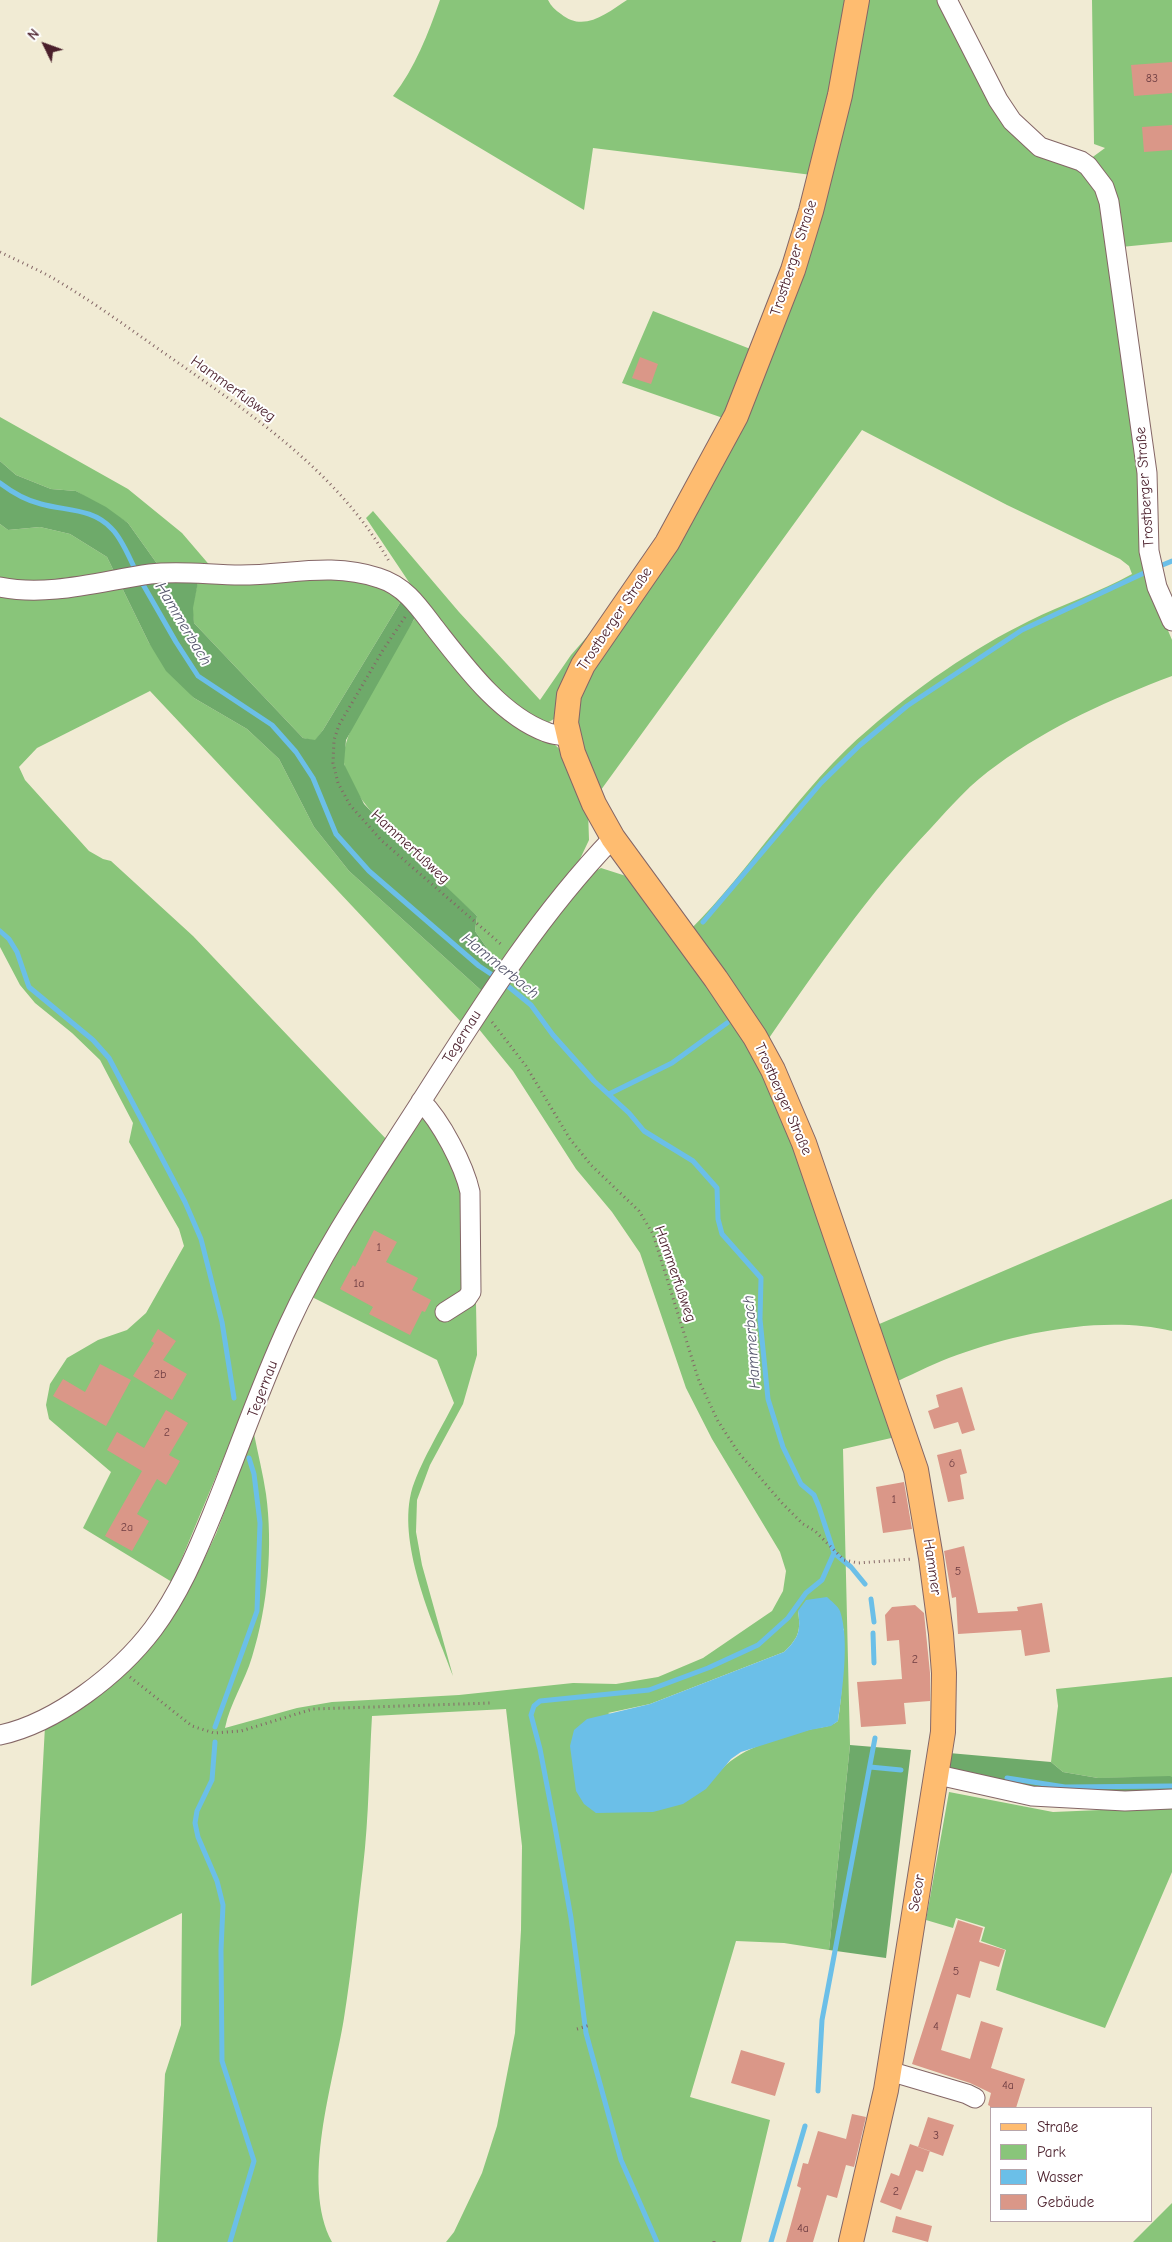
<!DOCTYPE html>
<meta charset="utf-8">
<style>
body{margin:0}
#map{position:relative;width:1172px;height:2242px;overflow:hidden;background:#f1ebd4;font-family:"Comic Neue",sans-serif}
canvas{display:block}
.legend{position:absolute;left:990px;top:2107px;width:162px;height:115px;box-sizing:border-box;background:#fff;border:1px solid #b7a5aa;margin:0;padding:6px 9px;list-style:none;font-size:15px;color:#4a1f2b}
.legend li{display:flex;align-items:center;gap:10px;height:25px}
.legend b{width:25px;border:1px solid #b7a5aa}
.north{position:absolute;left:20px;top:20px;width:50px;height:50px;-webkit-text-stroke:4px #fff;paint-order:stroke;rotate:312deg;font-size:14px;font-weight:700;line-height:20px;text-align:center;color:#4a1f2b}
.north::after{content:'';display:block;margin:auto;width:18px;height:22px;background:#4a1f2b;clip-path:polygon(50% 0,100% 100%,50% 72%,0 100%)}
</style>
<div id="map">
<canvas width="1172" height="2242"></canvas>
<ul class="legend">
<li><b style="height:6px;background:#febc70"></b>Straße</li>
<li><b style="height:14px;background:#89c57a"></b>Park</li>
<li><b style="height:14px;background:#6bbfe8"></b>Wasser</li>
<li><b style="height:14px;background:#da9788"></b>Gebäude</li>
</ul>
<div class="north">N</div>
</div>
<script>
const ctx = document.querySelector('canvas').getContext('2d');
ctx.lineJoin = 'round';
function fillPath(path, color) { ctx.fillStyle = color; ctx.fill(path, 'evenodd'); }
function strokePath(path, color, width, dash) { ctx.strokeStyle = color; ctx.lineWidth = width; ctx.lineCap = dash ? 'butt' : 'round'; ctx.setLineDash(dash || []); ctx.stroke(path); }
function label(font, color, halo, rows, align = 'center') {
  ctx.font = font + ' "Comic Neue",sans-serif'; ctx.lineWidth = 4; ctx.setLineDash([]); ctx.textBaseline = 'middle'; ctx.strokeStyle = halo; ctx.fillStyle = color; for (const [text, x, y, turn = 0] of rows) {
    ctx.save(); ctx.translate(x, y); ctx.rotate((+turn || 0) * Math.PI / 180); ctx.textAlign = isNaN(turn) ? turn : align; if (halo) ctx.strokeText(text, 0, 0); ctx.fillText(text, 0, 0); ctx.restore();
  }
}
const green = new Path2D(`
 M440,0H548C551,6 555,10 561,14C584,33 607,13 627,0H849L812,175L593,148L584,210L393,96C415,68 428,34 440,0Z
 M865,0H941L1008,124L1081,166L1107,209L1164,621L1172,640V676C1111,699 1050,726 997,765C972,782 951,806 931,828C869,893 818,967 767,1041L690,930C753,867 800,787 869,729C916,688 972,649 1029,621C1063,604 1100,592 1132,574L1129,566L1120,559L1007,505L862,430L598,794L580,754L576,706L599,652L751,396Z
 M1092,0H1172V242L1121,247L1090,159L1105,148L1094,144Z
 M653,311L753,350L723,418L622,383Z
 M0,417L128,489L182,533L212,568L158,565L128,523L76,491L51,489L16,475L0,461Z
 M373,511L459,612L540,700L571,655L592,631L557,717L549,722L554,744L565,754L588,810L589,840L580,859L499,965L475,931L477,916C447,888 347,802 344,763C342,735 364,707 377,683C391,657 405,628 425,606L366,518Z
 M0,524L8,530L40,527L70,534L107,557L149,643L194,698L247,729L279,759L314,827L349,871L483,992L463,1024L150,691L37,748L19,767L25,780L89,851L103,859L111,861L193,936L388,1141L237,1426L172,1582L83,1528L111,1472L49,1419L46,1405L50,1384L67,1358L98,1340L127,1330L146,1313L184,1246L179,1229L129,1142L133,1123L100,1060L72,1033L35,1003L20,985L0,947Z
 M349,574L403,598L323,730L315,741L303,738L194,623L192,608L199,577Z
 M601,868L626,876L748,1037L788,1131L900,1436L843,1449L850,1745L829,1950L784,1943L736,1941L690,2097L770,2120L741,2242H446L454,2232L482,2173L497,2126L515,2033L521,1930L522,1846L506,1709L372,1716C369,1766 369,1817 363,1867C357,1917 352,1968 344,2018C334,2081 300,2183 332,2242H157L165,2074L181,2025L182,1913L31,1986L45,1726L167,1624L197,1574L216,1534L254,1434C258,1454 263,1474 266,1494C273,1546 268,1606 252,1657C245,1681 230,1703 225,1728L297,1708L332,1702L459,1695L573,1683L616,1684L658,1677L703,1658L772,1611L783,1591L786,1571L780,1552L712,1439L686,1388L640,1253L612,1212L576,1169L513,1071L478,1028L512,975L590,874ZM798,1611L844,1629C843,1660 843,1690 838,1721C829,1728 819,1727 808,1730C778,1739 744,1746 722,1769L608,1713L650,1704L784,1652C799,1638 801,1630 798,1611Z
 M432,1101L474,1201L477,1355L463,1404L430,1465L417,1500L416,1532L422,1565L453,1676C434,1625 398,1548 411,1493C418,1466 441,1429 454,1403L437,1360L310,1296L338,1244Z
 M1172,1199V1331C1105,1315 1021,1332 957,1355C937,1362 917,1372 898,1381L877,1325Z
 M1172,1677V1777L1098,1778L1063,1772L1051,1762L1058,1706L1056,1689Z
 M949,1792L1053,1812L1172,1807V1872L1105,2028L996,1990L1006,1950L981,1941L985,1927L956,1918L953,1928L926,1920Z
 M1172,2203V2242H1133Z`);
const forest = new Path2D(`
 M0,461L16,475L51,489L76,491L106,507L128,523L158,565L199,577L193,608L194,623L303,738L315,740L323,730L403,598L417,614L346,740L344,764L364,804L416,858L477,916L475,931L499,965L483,992L349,871L314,827L279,759L247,729L194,698L166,671L149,643L107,557L70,534L40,527L8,530L0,524Z
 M850,1745L911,1750L886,1958L829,1950Z
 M949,1753L1051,1762L1063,1772L1098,1778L1170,1776L1172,1777V1794L1048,1792L947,1770Z`);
const water = new Path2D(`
 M827,1597C831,1601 838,1606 840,1611C850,1640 842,1692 838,1721L831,1726L810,1730L741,1752L731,1759L706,1789L683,1804L653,1812L596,1813L584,1804L576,1791L570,1746L574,1730L587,1719L650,1704L784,1652C799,1638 801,1630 798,1611L806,1600Z`);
const stream = new Path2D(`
 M0,483C13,493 25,500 41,504C66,511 93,508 112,529C123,540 130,560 137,573
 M1160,566L1172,561
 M141,581L176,642L198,676L272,725L296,752L313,778L336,834L369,871L479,966L497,978
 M703,922L821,783L860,745L907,706L1022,630L1144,573
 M0,931L9,939L17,952L29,987L93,1040L109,1058L185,1202L201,1239L222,1322L234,1398
 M504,983L531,1005L553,1035L594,1081L629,1113L644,1131L693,1161L717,1188L718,1219L722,1234L761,1278L760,1319L768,1399L783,1447L801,1484L814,1495L819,1507L834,1553L851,1567L865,1584
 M609,1094L672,1063L727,1023
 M871,1599L874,1622
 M873,1633L874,1663
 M215,1727L257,1611L260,1523L254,1474L249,1458
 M215,1742L212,1780L197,1811L195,1823L198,1837L217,1881L223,1905L221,1950L222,2061L254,2161L230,2242
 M870,1767L901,1770
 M1007,1778L1065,1787L1172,1786
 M818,2091L822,2020L875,1738
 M657,2242L621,2160L586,2033L571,1918L555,1827L540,1749L531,1715L534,1706L540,1701L649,1690L708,1668L758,1645L788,1618L806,1593L822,1580L834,1553
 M771,2242L805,2126`);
const building = new Path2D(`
 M1172,62V93L1134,96L1131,65Z
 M1172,125V150L1144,152L1142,127Z
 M640,357L658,364L651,384L632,378Z
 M374,1230L397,1242L386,1262L418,1278L412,1290L431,1300L425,1312L422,1311L410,1335L369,1314L373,1307L340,1289L353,1265L355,1267Z
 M158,1329L176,1341L163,1360L187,1374L172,1400L133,1376L154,1343L151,1341Z
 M100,1364L131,1380L106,1426L53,1396L63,1379L85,1392Z
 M962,1387L975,1430L962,1434L958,1422L934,1429L928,1411L939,1407L936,1395Z
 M166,1410L188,1423L169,1455L180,1461L166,1485L157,1479L137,1514L149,1521L132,1551L105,1536L142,1471L107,1450L117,1432L144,1448Z
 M961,1449L967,1473L960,1475L964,1499L948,1502L937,1455Z
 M904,1482L912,1529L883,1533L876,1487Z
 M964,1546L978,1613L1018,1611L1017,1607L1042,1603L1050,1652L1025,1656L1021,1630L958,1634L956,1597L952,1598L944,1551Z
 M915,1605L924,1613L930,1673V1701L904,1703L906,1724L861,1727L857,1682L902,1679L899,1640L887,1641L885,1615L892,1607Z
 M958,1920L983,1928L979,1942L1005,1950L999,1967L980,1961L970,1998L957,1994L941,2050L970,2059L981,2021L1003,2028L991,2068L1025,2079L1016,2108H990V2106L988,2105L991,2093L970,2083L912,2064Z
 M741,2050L785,2063L775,2096L731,2083Z
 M852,2114L866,2117L854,2167L846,2165L837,2198L827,2195L813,2242H786L801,2188L797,2186L803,2163L808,2164L818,2131L846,2139Z
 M928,2117L954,2125L943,2156L918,2147Z
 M910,2144L930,2151L923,2172L916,2170L901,2210L880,2202L891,2173L899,2176Z
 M896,2216L932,2226L928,2242L892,2232Z`);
const path = new Path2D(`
 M0,252C20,262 42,271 61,283C101,307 138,335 177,362C257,418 341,476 390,563
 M405,617L383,650L339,725L334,740L333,763L338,783L350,805L381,840L503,946
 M492,1022L526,1066L570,1139L591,1165L639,1211L653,1234L699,1381L718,1421L738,1452L782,1503L803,1524L815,1531L844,1560L858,1563L912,1559
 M130,1677L192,1726L214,1733L241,1731L313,1709L491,1703
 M577,2029L590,2025
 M714,2242V2241`);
const minor = new Path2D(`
 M947,0L998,100L1012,121L1040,147L1081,161L1088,166L1104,187L1109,202L1147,473L1149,551L1157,587L1172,621
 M0,587C49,597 101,581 150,574C180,570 210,575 241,575C289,575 331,562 379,578C405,586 419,607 434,627C464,665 500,715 546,732C553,735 561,735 568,737
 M421,1101C441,1121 464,1165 470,1192L471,1292L467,1298L445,1312
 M0,1735C56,1723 119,1674 153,1629C179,1594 196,1554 212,1515C238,1452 260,1386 289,1324C324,1248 372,1178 417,1108C477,1014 535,919 613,838
 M938,1775L1032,1796L1125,1801L1172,1799
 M889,2071L967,2094L975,2098`);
const major = new Path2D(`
 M851,2242L886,2090L943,1732L944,1673L941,1634L931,1558L916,1470L804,1143L773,1070L755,1037L716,979L613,838L594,804L573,753L566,723L569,695L583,665L667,543L736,416L793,270L811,211L840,95L857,0`);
const numberNames = [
 ["83",1152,79],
 ["1",379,1248],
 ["1a",359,1284],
 ["2b",160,1375],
 ["2",167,1433],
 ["6",952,1464],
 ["1",894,1500],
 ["2a",127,1528],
 ["5",958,1572],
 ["2",915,1660],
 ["5",956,1972],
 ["4",936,2027],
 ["4a",1008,2086],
 ["3",936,2136],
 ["2",896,2192],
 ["4a",803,2229]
];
const streetNames = [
 ["Trostberger Straße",794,258,-72],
 ["Hammerfußweg",233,389,36],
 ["Trostberger Straße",1145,487,-94],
 ["Trostberger Straße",615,619,-56],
 ["Hammerfußweg",410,847,43],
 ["Tegernau",462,1037,-58],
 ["Trostberger Straße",783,1099,66],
 ["Hammerfußweg",675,1274,71],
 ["Tegernau",263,1389,-69],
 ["Hammer",932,1567,82],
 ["Seeor",917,1893,-80]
];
const waterNames = [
 ["Hammerbach",183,624,59],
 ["Hammerbach",500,966,39],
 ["Hammerbach",752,1342,-94]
];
fillPath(green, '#89c57a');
fillPath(forest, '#6eaa6a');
fillPath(water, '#6bbfe8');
strokePath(stream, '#6bbfe8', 5);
fillPath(building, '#da9788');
strokePath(minor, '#846666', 21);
strokePath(major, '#846666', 26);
strokePath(path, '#846666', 3, [1, 4]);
strokePath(minor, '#fff', 19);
strokePath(major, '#febc70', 24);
label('12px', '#6e3d42', null, numberNames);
label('15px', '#4a1f2b', '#fff', streetNames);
label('italic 16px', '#56576d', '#fff', waterNames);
</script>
